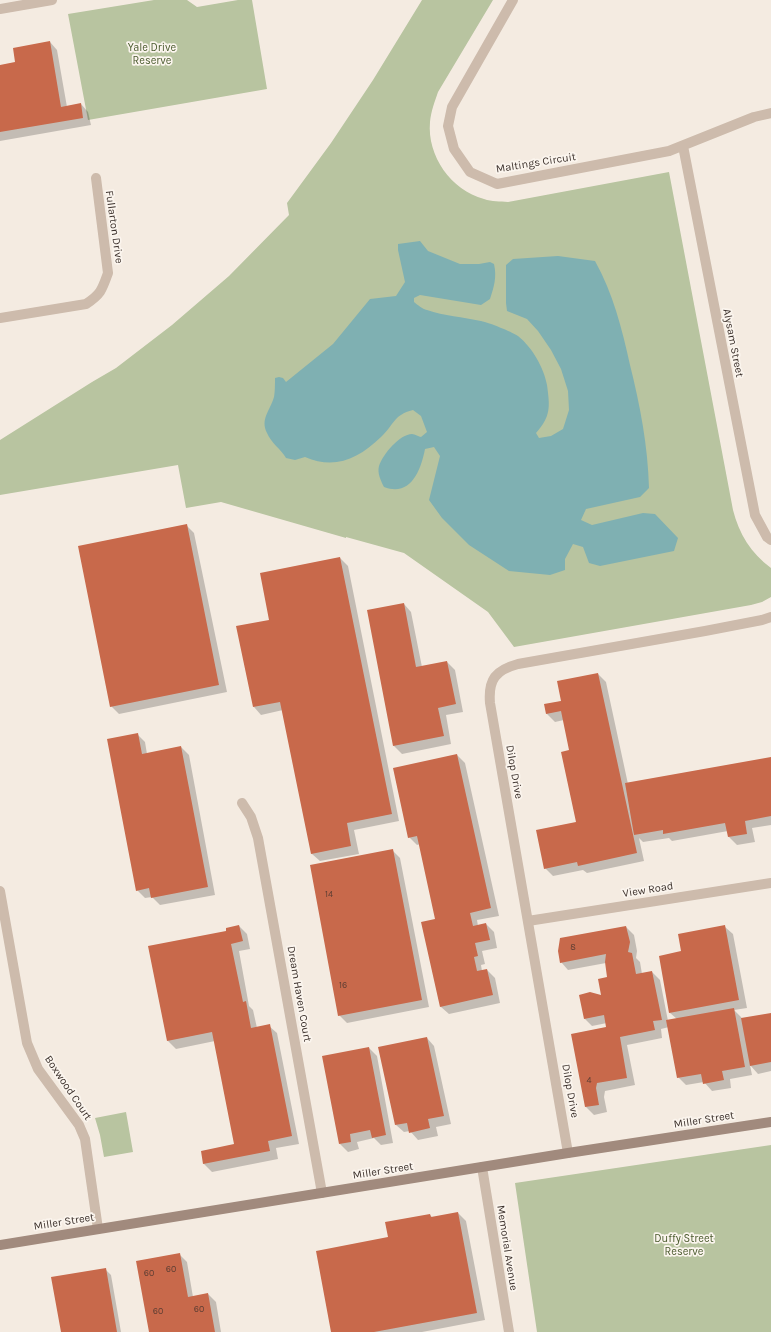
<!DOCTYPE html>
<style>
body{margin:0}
canvas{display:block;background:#f4ebe1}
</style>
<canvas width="771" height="1332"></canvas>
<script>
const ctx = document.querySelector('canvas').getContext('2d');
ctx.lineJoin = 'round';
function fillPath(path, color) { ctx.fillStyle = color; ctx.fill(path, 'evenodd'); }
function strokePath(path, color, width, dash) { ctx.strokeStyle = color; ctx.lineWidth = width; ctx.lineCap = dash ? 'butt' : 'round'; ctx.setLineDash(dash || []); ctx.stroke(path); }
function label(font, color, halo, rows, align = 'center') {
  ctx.font = font + ' Karla,sans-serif'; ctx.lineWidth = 3.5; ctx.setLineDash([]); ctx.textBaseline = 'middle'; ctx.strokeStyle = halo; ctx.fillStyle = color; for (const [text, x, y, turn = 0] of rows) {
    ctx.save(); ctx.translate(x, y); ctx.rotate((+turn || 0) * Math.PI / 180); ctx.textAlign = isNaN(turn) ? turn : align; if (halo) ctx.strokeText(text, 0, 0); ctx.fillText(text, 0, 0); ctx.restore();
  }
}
const green = new Path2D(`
 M154,0H187L197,7L238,0H252L267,89L88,120L68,14Z
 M422,0H493L438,92C435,101 431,111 430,122C427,156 451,190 484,199C492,202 500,201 508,202L669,172L733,510C739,534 751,553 771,568V597L762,602L751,605L514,647L488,612L404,553L346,537V538L221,502L186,508L178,465L0,495V440L92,382L116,368L172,325L229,276L289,215L287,203L331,143L373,80Z
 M126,1112L133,1152L104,1157L100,1135L95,1118Z
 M771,1145V1332H537L515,1183Z`);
const water = new Path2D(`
 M420,241L428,251L460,264H479L490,262L494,264C497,277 494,287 490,299L481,305L420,295L414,298V302C418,305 422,309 427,310C444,316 463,317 481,321C490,323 510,331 518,336C532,347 544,368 547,385C550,407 551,416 536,433L539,438L551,436L563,429L569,410L568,391L561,369L551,350L538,331L527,319L507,311L506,303V265L513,259L558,256L595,261C613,293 622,329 630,365C640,405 648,446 649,488L640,497L586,509L581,520L592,525L643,513L655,514L678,538L674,551L600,566L589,563L583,547L573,544L565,559V570L550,575L509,571L469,545L442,518L429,500L440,456L434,447L425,449C421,470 411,497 384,487C381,481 377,473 379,466C383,454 400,434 412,434C415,434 419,437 421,437L427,432L421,416L413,410C393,415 394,425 381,437C358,459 335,470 305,457L295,460L286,458C281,449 271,443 267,433C260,419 270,411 274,397C275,392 275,384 275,378L279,377L283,378L286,382L333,344L370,299L396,296L405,282L398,250V244Z`);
const shadow = new Path2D(`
 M50,42L57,50L67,107L81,104L88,112L91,125L0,141V66L17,63Z
 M186,525L194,533L227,692L119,714L111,706Z
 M340,558L348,566L399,821L354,830L359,854L320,861L312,854L283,710L261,715L254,707L270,620Z
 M404,604L411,612L422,667L447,662L455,670L463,712L446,715L451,744L402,754L394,746L368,611Z
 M598,674L606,682L628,784L771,758V825L752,828L755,842L737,845L729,837L728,831L672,841L669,838L643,842L639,838L644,861L587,873L583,870L553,876L545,868L577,823L570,751L564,720L555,722L547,714L545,705L562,701Z
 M137,734L145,742L147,754L181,747L189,755L215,895L160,905L152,897L145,898L137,890Z
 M457,755L465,763L499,916L477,920L478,926L486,924L494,932L497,948L482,951L485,964L481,965L482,971L487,970L495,978L500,1003L449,1014L441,1007L436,919L420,844L417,845L409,837Z
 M392,850L400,858L429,1007L347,1023L339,1015Z
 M239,926L247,934L250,949L239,951L249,1006L253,1010L257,1028L269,1026L277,1033L299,1144L276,1148L278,1159L212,1172L204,1164L202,1152L235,1145L215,1041L176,1049L168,1041L227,932Z
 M626,927L634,935L637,951L636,958L640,962L642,974L652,972L660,980L668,1021L677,1019L670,1013L682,952L725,927L733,934L747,1008L734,1010L741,1017L742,1019L771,1014V1071L758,1074L750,1065L752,1075L730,1079L731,1088L712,1091L704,1082L686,1085L678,1077L669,1027L661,1029L662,1038L627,1045L635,1085L605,1091L604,1097L607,1112L594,1115L586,1107L572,1035L608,1028L607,1023L592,1026L584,1018L603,996L608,978L606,963L568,970L561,962Z
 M427,1038L434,1046L451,1124L436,1127L438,1136L418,1140L410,1131L404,1132L396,1125Z
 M369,1048L377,1056L393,1143L381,1145L374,1138L357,1142L359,1149L348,1152L340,1144Z
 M458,1213L466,1221L485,1320L422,1332H332L389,1238L430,1215L433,1218Z
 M179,1254L187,1262L193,1297L208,1294L216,1302L221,1332H150Z
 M105,1269L111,1275L121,1332H62Z`);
const building = new Path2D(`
 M50,41L61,107L81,103L83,118L0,132V65L15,62L13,48Z
 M187,524L219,685L110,707L78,546Z
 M340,557L392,814L347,823L351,846L311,854L280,702L253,707L236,626L269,620L260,573Z
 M404,603L416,667L447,661L456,704L438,708L444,736L393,746L367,610Z
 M598,673L637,853L578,866L577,862L544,869L536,830L576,822L561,752L569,750L561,711L546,714L544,704L561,701L557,681Z
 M138,733L142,754L181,746L208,887L151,898L149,888L136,891L107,739Z
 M457,754L491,908L470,913L473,926L486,923L490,940L475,943L478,956L474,957L477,971L487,969L493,995L440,1007L421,922L435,919L417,836L408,838L393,768Z
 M771,757V816L745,821L747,834L728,837L725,823L663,834V830L634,835L625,783Z
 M393,849L422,1000L338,1016L310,865Z
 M239,925L243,941L231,944L243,1002L246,1001L251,1028L270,1024L292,1136L268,1141L270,1151L203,1164L201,1151L234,1144L212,1032L167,1041L148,946L226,931V928Z
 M725,925L739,1000L669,1013L659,956L681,951L678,934Z
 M626,926L630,942L628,952L632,953L636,974L652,971L662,1020L653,1021L655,1030L620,1037L627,1078L597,1083L596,1088L599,1105L585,1107L571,1034L606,1027L604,1015L584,1019L579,995L590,992L601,995L598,979L607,977L605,962L606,954L560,963L558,951L560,938Z
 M734,1008L745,1067L722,1071L724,1080L703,1084L701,1074L677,1078L666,1020Z
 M771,1013V1062L750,1066L741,1018Z
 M427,1037L444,1116L428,1119L430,1128L409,1133L407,1123L395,1125L378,1047Z
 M369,1047L386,1135L372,1138L370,1130L350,1134L351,1142L339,1144L322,1056Z
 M458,1212L477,1313L374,1332H331L316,1251L388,1237L385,1222L430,1214L431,1217Z
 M180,1253L188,1297L208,1293L215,1332H149L136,1261Z
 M106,1268L117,1332H61L51,1277Z`);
const street = new Path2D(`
 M513,0L452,107L448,126L454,149L470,172L497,184L669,151L754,117L771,113
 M0,9L52,0
 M683,146L755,515L767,537L771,540
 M0,318L86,304C101,294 102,290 108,273L96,178
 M242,803L251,817L258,838L322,1193
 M0,891L27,1043L38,1069L79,1125L85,1139L98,1229
 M528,921L771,883
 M568,1153L490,703C488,679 496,670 518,664L705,631L762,620L771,617
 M482,1167L509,1332`);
const secondary = new Path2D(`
 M0,1245L568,1153L771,1122`);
const numberNames = [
 ["14",329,894],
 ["8",573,947],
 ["16",343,985],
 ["4",589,1080],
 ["60",171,1269],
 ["60",149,1273],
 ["60",199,1309],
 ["60",158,1311]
];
const parkNames = [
 ["Yale Drive",152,48],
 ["Reserve",152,61],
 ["Duffy Street",684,1239],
 ["Reserve",684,1252]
];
const streetNames = [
 ["Maltings Circuit",536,163,-9],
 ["Fullarton Drive",114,227,82],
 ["Alysam Street",733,343,79],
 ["Dilop Drive",514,772,80],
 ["View Road",648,890,-9],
 ["Dream Haven Court",299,994,80],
 ["Boxwood Court",68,1088,56],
 ["Dilop Drive",570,1091,80],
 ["Miller Street",704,1120,-9],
 ["Miller Street",383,1171,-9],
 ["Miller Street",64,1222,-9],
 ["Memorial Avenue",507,1248,81]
];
fillPath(green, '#b8c4a0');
fillPath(water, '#7fb0b2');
fillPath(shadow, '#0003');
fillPath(building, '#c8694b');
strokePath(street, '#cdbbac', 10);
strokePath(secondary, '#a18a7d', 10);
label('9px', '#5e3e33', null, numberNames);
label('11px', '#4a5a2e', '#fbf5ee', parkNames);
label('11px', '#3b302b', '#fbf5ee', streetNames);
</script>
